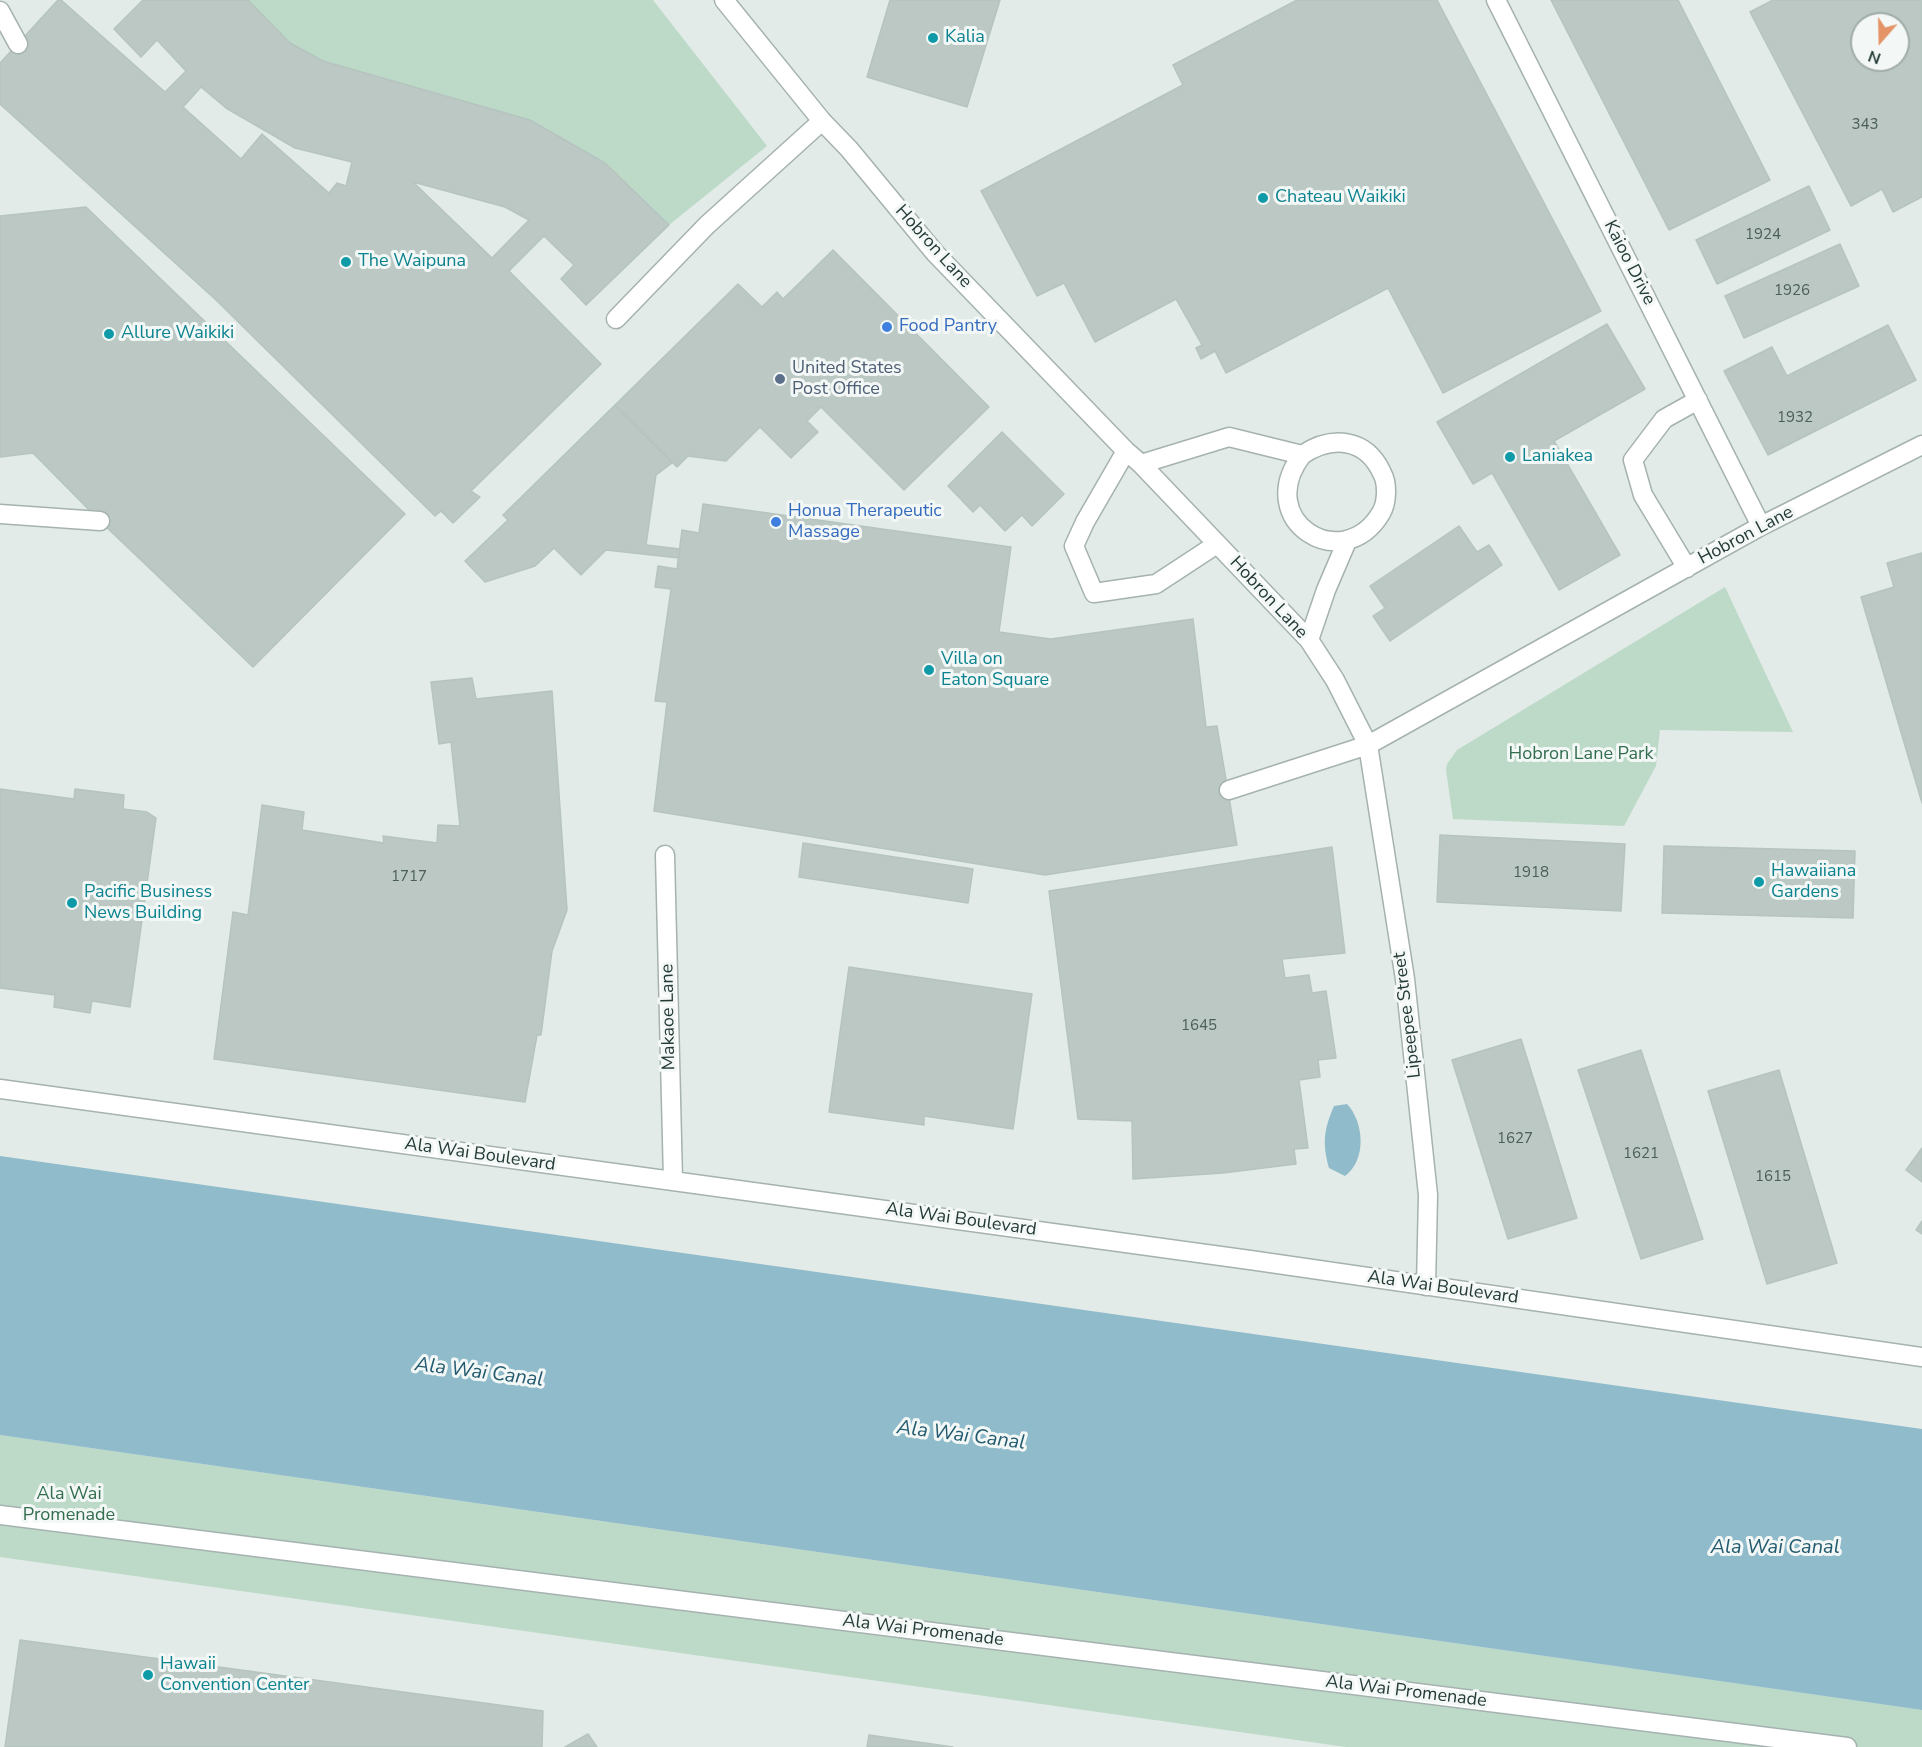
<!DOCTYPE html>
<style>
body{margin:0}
#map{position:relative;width:1922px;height:1747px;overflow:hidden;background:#e2ebe8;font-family:"Nunito Sans",sans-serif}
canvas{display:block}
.north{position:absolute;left:1850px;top:12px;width:60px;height:60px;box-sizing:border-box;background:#f3f8f6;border:2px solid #a0acaa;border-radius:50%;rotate:200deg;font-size:16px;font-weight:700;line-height:24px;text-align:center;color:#243a37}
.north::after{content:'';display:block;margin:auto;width:21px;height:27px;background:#e49467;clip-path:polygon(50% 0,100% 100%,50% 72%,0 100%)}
</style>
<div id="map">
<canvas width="1922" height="1747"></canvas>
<div class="north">N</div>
</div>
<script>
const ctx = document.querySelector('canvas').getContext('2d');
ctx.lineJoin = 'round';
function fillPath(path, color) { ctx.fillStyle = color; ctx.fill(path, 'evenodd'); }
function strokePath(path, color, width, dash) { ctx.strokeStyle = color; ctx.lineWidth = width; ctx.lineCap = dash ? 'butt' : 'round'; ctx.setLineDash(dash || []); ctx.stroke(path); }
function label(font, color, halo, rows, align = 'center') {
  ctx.font = font + ' "Nunito Sans",sans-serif'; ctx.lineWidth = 6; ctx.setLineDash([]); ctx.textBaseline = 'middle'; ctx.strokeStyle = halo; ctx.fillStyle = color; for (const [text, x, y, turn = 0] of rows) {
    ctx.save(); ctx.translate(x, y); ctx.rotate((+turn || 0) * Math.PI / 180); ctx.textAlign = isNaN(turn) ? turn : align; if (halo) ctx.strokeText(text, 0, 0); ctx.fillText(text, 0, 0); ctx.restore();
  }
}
const green = new Path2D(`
 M248,0H653L767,146L669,225L605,163L530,120L323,61L290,43Z
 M1725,587L1793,732L1660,730L1656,766L1624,826L1453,819L1446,770L1447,764L1457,750Z
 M0,1435L1922,1710V1747H1346L0,1557Z`);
const water = new Path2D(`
 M1347,1104C1364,1122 1367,1160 1345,1176L1329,1168C1322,1143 1324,1129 1334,1106Z
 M0,1156L1922,1429V1710L0,1435Z`);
const building = new Path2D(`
 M58,0H61L165,92L186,71L157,40L141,57L114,29L143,0H248L290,43L323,61L530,120L605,163L669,225L586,305L561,279L574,265L544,236L509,271L601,364L471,491L480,497L453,523L441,511L435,516L216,300L0,104V63ZM201,87L226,108L295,148L352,162L346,186L337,183L329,193L262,134L241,159L183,107ZM413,182L505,207L529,220L492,258Z
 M890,0H1000L967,107L867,77Z
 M1297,0H1437L1601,311L1443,393L1388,288L1226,373L1215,351L1201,359L1196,348L1202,345L1176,299L1095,342L1064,283L1037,296L981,191L1183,85L1173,65Z
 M1551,0H1678L1770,180L1669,230Z
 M1773,0H1922V197L1893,212L1882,189L1851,206L1750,12ZM1862,24H1898V60H1862Z
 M1809,186L1830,230L1717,284L1696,240Z
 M86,207L405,514L253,667L100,521L33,453L0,457V216Z
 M1840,244L1859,286L1744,338L1725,296Z
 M833,250L989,407L904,490L821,407L807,421L818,432L791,458L760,427L726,461L688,456L677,467L615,405L738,284L762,307L777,292L783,299Z
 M1607,324L1645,389L1554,441L1620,555L1559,590L1492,473L1473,484L1437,422Z
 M1888,325L1916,380L1768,455L1724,371L1772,347L1787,376Z
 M615,405L672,463L656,475L646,545L680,549L679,558L606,550L581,575L554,548L535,566L485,582L465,561L508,520L503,515Z
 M1002,432L1064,494L1032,526L1022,515L1005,531L980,505L973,512L948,486Z
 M703,504L1011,547L999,632L1051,639L1193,619L1206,727L1217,726L1237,845L1045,875L654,811L667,702L655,701L671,589L655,587L658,566L677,569L682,530L699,533Z
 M1459,526L1477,552L1489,545L1502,565L1390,641L1373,616L1385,608L1370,586Z
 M1922,553V803L1861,597L1894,587L1887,563Z
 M472,678L476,699L552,691L567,910L552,951L541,1035H537L525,1102L214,1059L233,912L248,915L262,805L304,812L302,830L384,843L383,836L437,843L438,825L460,826L451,742L439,744L431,682Z
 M0,789L74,799L75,789L124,795L123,809L147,812L156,818L130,1007L92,1001L90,1013L54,1007L55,995L0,988Z
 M1440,835L1625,844L1621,911L1437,902Z
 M803,843L973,869L968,903L799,877Z
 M1664,846L1855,851L1853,918L1662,913Z
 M1332,847L1345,953L1282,959L1285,978L1309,975L1312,993L1326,991L1336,1058L1318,1060L1320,1077L1299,1080L1308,1148L1294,1149L1296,1164L1223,1173L1133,1179L1132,1121L1078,1119L1049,891Z
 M849,967L1032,994L1013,1129L924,1116V1125L829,1112Z
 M1521,1039L1577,1218L1508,1239L1452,1060Z
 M1641,1050L1703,1239L1641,1259L1578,1070Z
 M1779,1070L1837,1263L1767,1284L1708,1091Z
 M1922,1148V1182L1906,1170Z
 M1922,1221V1234L1916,1230Z
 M20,1640L543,1711L542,1747H5Z
 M588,1734L597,1747H565Z
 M869,1735L953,1747H867Z`);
const minor = new Path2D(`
 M724,0L822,121L849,149L935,253L1126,451L1141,464L1309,640L1335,680L1368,745L1405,979L1428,1195L1426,1286
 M1496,0L1761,526
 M0,11L18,44
 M616,319L707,225L822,121
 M1126,451L1085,522L1074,546L1094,593L1156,584L1217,544
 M1141,464L1229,437L1302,455C1332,435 1366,438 1382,473C1388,484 1387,503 1381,513C1343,577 1252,521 1302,455
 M0,514L100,521
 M1687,568L1643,495L1633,460L1664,419L1698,400
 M1309,640L1326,590L1347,541
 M1229,790L1368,745L1761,526L1922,445
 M665,855L673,1180
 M0,1089L1250,1260L1922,1357
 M0,1515L1847,1747`);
const markers = [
 [933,38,6,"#0f9aa8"],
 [1263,198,6,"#0f9aa8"],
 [346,262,6,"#0f9aa8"],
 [887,327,6,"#3f7fe0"],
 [109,334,6,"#0f9aa8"],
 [780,379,6,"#5c6f8a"],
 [1510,457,6,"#0f9aa8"],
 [776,522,6,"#3f7fe0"],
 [929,670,6,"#0f9aa8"],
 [1759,882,6,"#0f9aa8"],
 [72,903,6,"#0f9aa8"],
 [148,1675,6,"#0f9aa8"]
];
const numberNames = [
 ["343",1865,125],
 ["1924",1763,235],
 ["1926",1792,291],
 ["1932",1795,418],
 ["1918",1531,873],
 ["1717",409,877],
 ["1645",1199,1026],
 ["1627",1515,1139],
 ["1621",1641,1154],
 ["1615",1773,1177]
];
const cultureNames = [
 ["Kalia",945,38],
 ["Chateau Waikiki",1275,198],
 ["The Waipuna",358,262],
 ["Allure Waikiki",121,334],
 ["Laniakea",1522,457],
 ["Villa on",941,660],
 ["Eaton Square",941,681],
 ["Hawaiiana",1771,872],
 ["Gardens",1771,893],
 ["Pacific Business",84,893],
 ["News Building",84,914],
 ["Hawaii",160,1665],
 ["Convention Center",160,1686]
];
const streetNames = [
 ["Hobron Lane",933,247,48],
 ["Kaioo Drive",1629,263,63],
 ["Hobron Lane",1746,536,-28],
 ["Hobron Lane",1268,598,47],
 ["Lipeepee Street",1408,1015,-97],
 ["Makaoe Lane",669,1017,-91],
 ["Ala Wai Boulevard",480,1155,8],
 ["Ala Wai Boulevard",961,1220,8],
 ["Ala Wai Boulevard",1443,1288,8],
 ["Ala Wai Promenade",923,1631,7],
 ["Ala Wai Promenade",1406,1692,7]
];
const shopNames = [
 ["Food Pantry",899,327],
 ["Honua Therapeutic",788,512],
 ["Massage",788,533]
];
const serviceNames = [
 ["United States",792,369],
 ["Post Office",792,390]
];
const parkNames = [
 ["Hobron Lane Park",1581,755],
 ["Ala Wai",69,1495],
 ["Promenade",69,1516]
];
const waterNames = [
 ["Ala Wai Canal",479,1373,7],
 ["Ala Wai Canal",961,1436,7],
 ["Ala Wai Canal",1775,1548]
];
fillPath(green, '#bddac8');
fillPath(water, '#90bbcb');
fillPath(building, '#bbc8c4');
strokePath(building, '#b6c4c0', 1.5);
strokePath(minor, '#a5b2af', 21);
strokePath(minor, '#fff', 18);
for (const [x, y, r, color] of markers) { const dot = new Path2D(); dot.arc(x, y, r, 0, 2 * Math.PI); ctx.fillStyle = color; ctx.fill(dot); strokePath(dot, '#f3f8f6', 2); }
label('15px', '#4a5e5a', null, numberNames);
label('18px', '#0d838f', '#f3f8f6', cultureNames, 'left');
label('18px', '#243a37', '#f3f8f6', streetNames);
label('18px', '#366cbe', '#f3f8f6', shopNames, 'left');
label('18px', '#4e5e75', '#f3f8f6', serviceNames, 'left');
label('18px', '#326d4f', '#f3f8f6', parkNames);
label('italic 20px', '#245b70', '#f3f8f6', waterNames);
</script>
